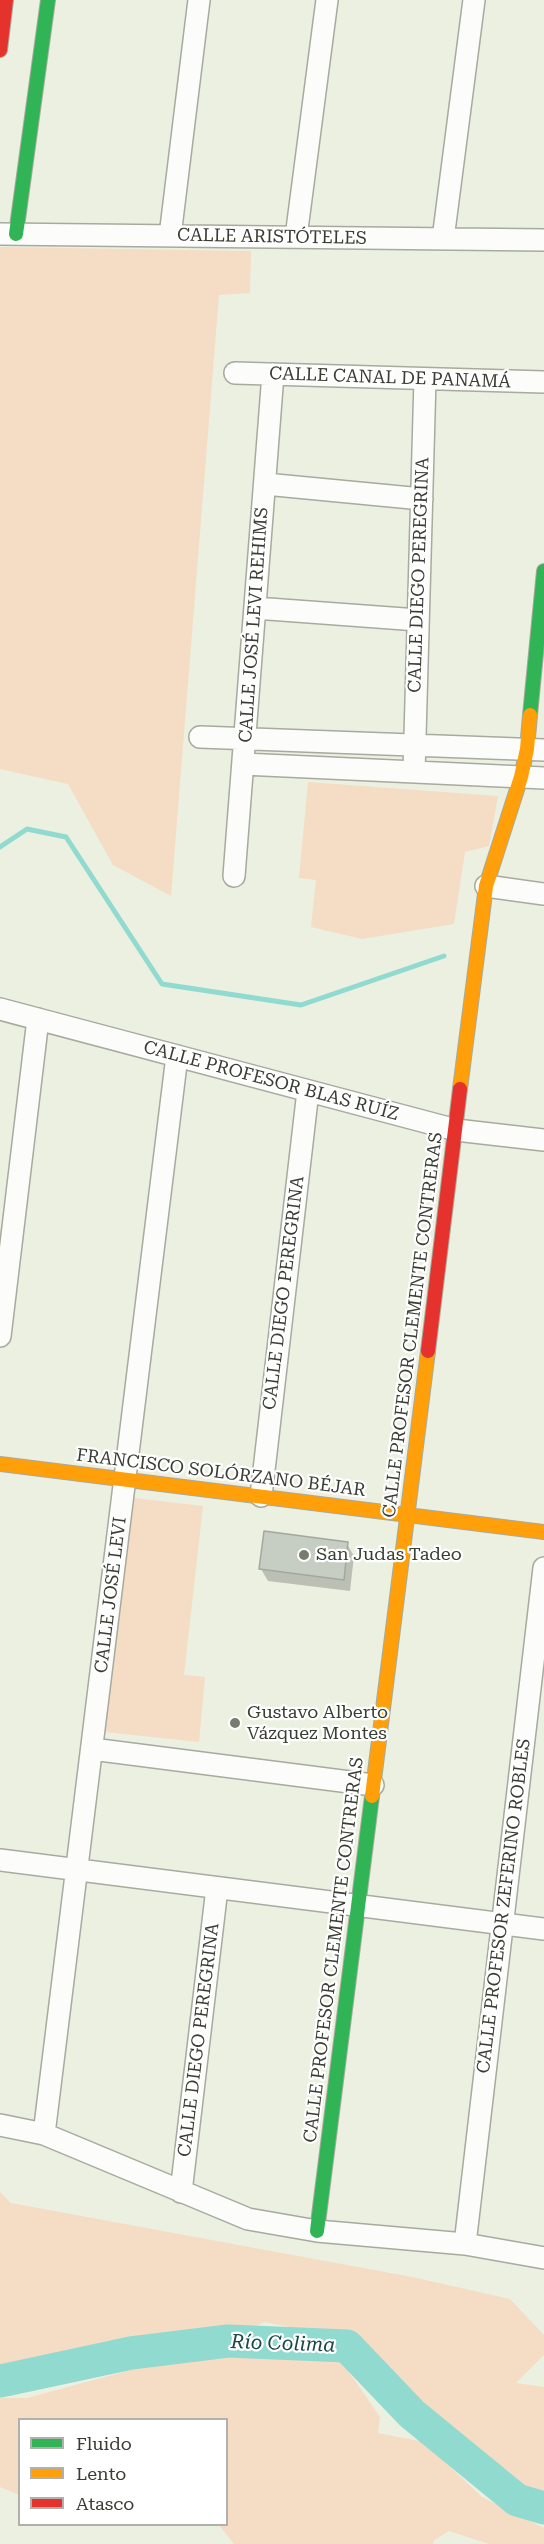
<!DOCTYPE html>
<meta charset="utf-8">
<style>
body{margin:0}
#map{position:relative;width:544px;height:2544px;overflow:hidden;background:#ebf0e1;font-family:"Roboto Serif",serif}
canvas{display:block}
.legend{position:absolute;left:18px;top:2418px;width:210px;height:108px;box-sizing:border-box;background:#fff;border:2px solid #b0b1ad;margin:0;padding:8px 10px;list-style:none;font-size:18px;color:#3a3d33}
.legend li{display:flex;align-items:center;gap:12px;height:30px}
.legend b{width:30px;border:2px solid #b0b1ad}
</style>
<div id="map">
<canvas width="544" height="2544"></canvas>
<ul class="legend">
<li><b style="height:8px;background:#30b455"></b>Fluido</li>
<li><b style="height:8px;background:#ff9f0a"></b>Lento</li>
<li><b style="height:8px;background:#e5322d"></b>Atasco</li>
</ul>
</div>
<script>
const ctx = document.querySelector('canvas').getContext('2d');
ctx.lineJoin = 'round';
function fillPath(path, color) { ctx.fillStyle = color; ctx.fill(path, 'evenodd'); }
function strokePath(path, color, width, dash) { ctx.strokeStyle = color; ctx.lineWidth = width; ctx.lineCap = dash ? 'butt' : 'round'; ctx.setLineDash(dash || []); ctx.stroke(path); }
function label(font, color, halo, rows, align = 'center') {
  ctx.font = font + ' "Roboto Serif",serif'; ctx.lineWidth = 4.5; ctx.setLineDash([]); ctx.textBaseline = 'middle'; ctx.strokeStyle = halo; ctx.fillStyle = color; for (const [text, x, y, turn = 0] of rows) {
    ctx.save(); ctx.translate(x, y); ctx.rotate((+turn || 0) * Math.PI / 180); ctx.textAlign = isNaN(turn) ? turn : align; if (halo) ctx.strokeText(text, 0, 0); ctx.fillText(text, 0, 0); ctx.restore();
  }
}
const green = new Path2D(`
 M0,247L251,251L250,293L219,295L171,896L113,865L68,784L0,769Z
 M308,782L498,796L489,846L465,852L454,924L362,939L311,927L316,880L299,878Z
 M134,1498L203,1506L184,1675L205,1677L199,1742L105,1732Z
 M0,2192L11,2203L412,2277L510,2299L544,2335V2355L516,2383L544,2387V2491L519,2484L461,2440L346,2332L337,2337L265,2322L246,2331L197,2328L0,2371Z
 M225,2351L338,2356L380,2417L378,2433L424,2442L482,2497L544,2528V2544H489L449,2531L433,2541V2544H234L219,2525L226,2524V2420H20L19,2495L0,2487V2398H27L153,2364Z`);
const shadow = new Path2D(`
 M347,1544L354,1556L350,1591L268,1581L261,1569Z`);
const stream = new Path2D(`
 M0,847L27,829L66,837L162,984L301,1005L444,956`);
const river = new Path2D(`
 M0,2381L131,2353L228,2341L347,2346L412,2414L517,2500L544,2508`);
const building = new Path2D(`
 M264,1531L348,1542L344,1580L259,1569Z`);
const street = new Path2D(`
 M0,234L544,240
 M170,236L199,0
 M296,237L327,0
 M443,239L474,0
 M235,373L544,382
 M265,484L422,499
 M255,608L418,620
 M200,737L544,750
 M243,764L544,778
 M414,772L425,379
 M234,876L273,374
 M486,886L544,894
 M0,1009L456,1130L544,1140
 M0,1336L38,1019
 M261,1496L308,1091
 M92,1749L373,1785
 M0,1860L544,1929
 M0,2125L44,2134L248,2219L317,2231L465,2244L544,2258
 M44,2134L177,1056
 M181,2192L217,1888
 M465,2244L544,1568`);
const fast = new Path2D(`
 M16,234L48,0
 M530,715L544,571
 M317,2231L372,1796`);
const slow = new Path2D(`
 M460,1089L486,886L521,777L527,749L530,715
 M0,1464L544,1532
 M372,1796L428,1351`);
const jam = new Path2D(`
 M0,50L6,0
 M428,1351L460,1089`);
const markers = [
 [304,1555,6,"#787c70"],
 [235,1723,6,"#787c70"]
];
const streetNames = [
 ["CALLE ARISTÓTELES",272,237,1],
 ["CALLE CANAL DE PANAMÁ",390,378,2],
 ["CALLE DIEGO PEREGRINA",419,575,-88],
 ["CALLE JOSÉ LEVI REHIMS",254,625,-86],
 ["CALLE PROFESOR BLAS RUÍZ",271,1081,15],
 ["CALLE DIEGO PEREGRINA",284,1293,-83],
 ["CALLE PROFESOR CLEMENTE CONTRERAS",413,1325,-83],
 ["FRANCISCO SOLÓRZANO BÉJAR",221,1473,7],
 ["CALLE JOSÉ LEVI",111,1595,-83],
 ["CALLE PROFESOR ZEFERINO ROBLES",504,1906,-83],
 ["CALLE PROFESOR CLEMENTE CONTRERAS",334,1950,-83],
 ["CALLE DIEGO PEREGRINA",199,2040,-83]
];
const poiNames = [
 ["San Judas Tadeo",316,1555],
 ["Gustavo Alberto",247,1713],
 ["Vázquez Montes",247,1734]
];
const waterNames = [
 ["Río Colima",283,2344,2]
];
fillPath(green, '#f5dcc5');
fillPath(shadow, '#0003');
strokePath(stream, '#90dad0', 5);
strokePath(river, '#90dad0', 33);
fillPath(building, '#c6cdc3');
strokePath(building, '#a1a89e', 1.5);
strokePath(street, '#a7aa9f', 24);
strokePath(fast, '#a7aa9f', 16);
strokePath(slow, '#a7aa9f', 16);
strokePath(jam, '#a7aa9f', 16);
strokePath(street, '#fcfdfa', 21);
strokePath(fast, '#30b455', 14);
strokePath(slow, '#ff9f0a', 14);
strokePath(jam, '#e5322d', 14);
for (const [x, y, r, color] of markers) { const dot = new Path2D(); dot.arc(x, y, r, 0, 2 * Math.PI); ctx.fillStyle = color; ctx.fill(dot); strokePath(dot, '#fff', 2); }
label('18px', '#3a3d33', '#fff', streetNames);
label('18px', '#3a3d33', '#fff', poiNames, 'left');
label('italic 20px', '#194845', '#fff', waterNames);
</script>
